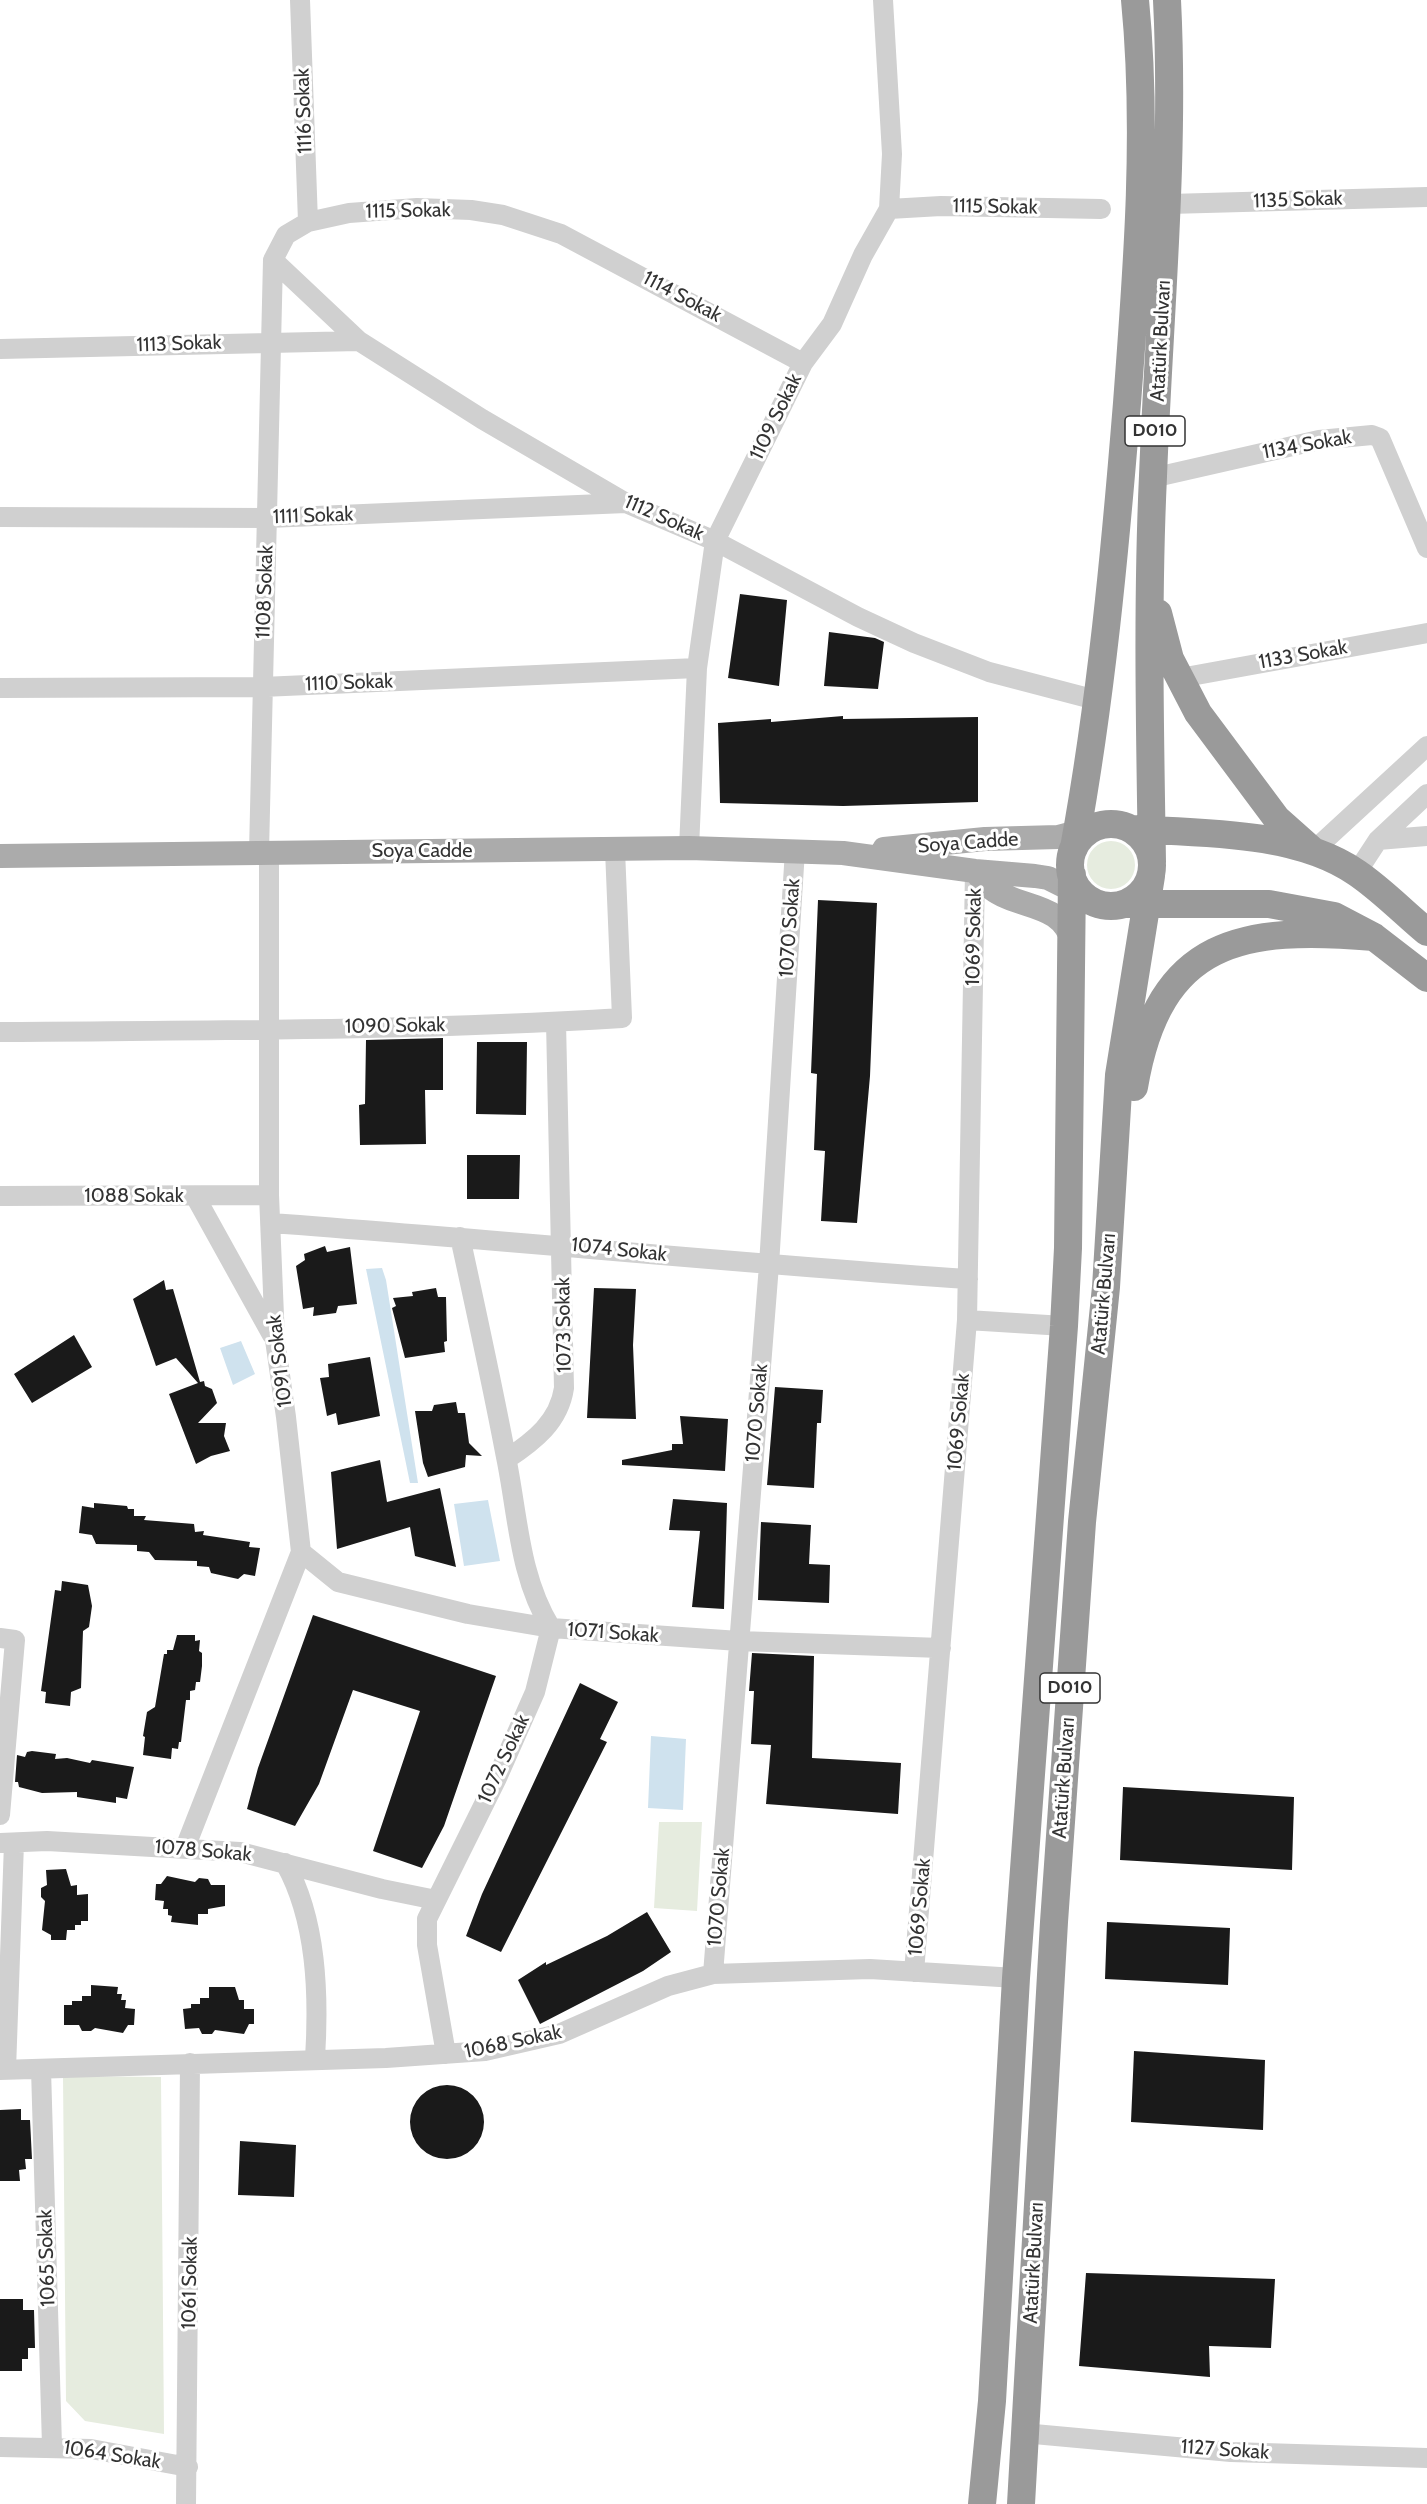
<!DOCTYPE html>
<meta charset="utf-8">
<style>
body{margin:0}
canvas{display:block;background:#fff}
</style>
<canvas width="1427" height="2504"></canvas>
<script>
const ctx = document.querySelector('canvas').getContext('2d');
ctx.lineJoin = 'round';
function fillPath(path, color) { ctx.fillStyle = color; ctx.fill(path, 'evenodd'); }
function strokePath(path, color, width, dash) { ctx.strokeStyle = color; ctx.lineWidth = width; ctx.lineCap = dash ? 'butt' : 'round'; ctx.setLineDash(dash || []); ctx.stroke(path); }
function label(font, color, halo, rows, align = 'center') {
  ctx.font = font + ' Cabin,sans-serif'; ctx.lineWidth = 6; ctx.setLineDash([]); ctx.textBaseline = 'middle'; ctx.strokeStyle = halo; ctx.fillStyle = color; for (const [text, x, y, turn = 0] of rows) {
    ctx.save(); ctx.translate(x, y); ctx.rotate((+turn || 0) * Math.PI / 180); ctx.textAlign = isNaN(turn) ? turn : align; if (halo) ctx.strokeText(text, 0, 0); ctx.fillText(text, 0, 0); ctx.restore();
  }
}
const green = new Path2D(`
 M1087 865a24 24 0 1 1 48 0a24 24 0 1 1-48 0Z
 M659,1822H702L697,1911L654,1908Z
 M63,2076L161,2077L164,2434L85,2421L66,2401Z`);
const water = new Path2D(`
 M382,1268L386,1280L418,1483H410L366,1269Z
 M241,1341L255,1374L233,1385L220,1348Z
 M488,1500L500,1561L464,1566L454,1504Z
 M651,1736L686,1739L683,1810L648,1808Z`);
const building = new Path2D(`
 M740,594L787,600L779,686L728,678Z
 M829,632L875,638L884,642L878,689L824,686Z
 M843,716V719L978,717V802L843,806L720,803L718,723L771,719V722Z
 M818,900L877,903L870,1076L857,1223L821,1221L825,1151L814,1150L817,1074L811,1073Z
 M443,1038V1090H425L426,1144L360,1145L359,1105L365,1104L366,1040Z
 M477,1042H527L526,1115L476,1114Z
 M467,1155H520L519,1199H467Z
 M325,1246L327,1252L350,1247L357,1304L338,1306L336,1313L313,1316L314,1307L303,1309L296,1266L305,1260L304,1254Z
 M164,1280L166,1290L173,1289L200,1382L204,1381L205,1386L212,1389L217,1403L198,1423H226L224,1436L230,1451L211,1456L196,1464L169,1394L198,1383L176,1358L156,1366L133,1299Z
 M436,1288L438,1297H446L447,1341L444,1342L445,1352L405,1358L392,1308L396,1306L393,1298L413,1296L412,1292Z
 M594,1288L636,1289L633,1345L636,1419L587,1418Z
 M74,1335L92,1367L32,1403L14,1374Z
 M370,1357L380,1416L338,1425L336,1413L327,1416L320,1378L329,1377L328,1364Z
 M775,1387L823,1390L821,1423H817L814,1488L767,1485Z
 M456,1402L458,1413H465L469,1443L482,1456L466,1455L465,1467L428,1477L423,1463L415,1411H432L434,1405Z
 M680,1416L728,1419L725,1471L622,1465V1460L672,1450V1444H683Z
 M380,1460L387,1502L440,1488L456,1567L415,1556L410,1527L337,1549L331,1472Z
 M673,1499L727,1503L724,1609L692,1607L700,1531L669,1530Z
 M94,1503L127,1506L128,1509H134V1516H146L144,1520L194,1524L195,1532L204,1531L203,1535L250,1542L249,1547L260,1548L255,1576L244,1574L238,1579L211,1573L209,1567L197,1566V1561L155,1560L149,1552L137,1551V1545L96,1544L92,1535L79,1533L82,1506L94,1508Z
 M761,1522L811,1525L809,1564L830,1565L829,1603L758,1600Z
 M62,1581L88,1585L92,1606L89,1627L83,1631L81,1688L71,1692L70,1706L45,1703L46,1692L41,1691L55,1590L61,1591Z
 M313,1615L496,1676L444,1826L422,1868L373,1851L420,1711L353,1690L319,1784L295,1826L247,1809L258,1768Z
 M177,1635H195V1641L200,1640L199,1651L202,1653V1666L200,1682H196L195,1690L190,1691V1700H186L181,1742H179L178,1749L172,1748L171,1759L143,1755L145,1737L143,1736L147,1712L155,1707L164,1654H167V1650H173Z
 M752,1653L814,1656L812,1758L901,1763L898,1814L766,1804L771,1745L751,1744L754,1691H749Z
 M580,1683L618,1702L600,1739L607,1742L501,1952L466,1936L482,1894Z
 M32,1751L56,1754L55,1759L67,1758L90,1763L92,1760L134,1767L127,1799L116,1797V1803L77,1797V1792L42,1793L19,1787L18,1782H15L17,1755L25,1757L27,1752Z
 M1123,1787L1294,1797L1292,1870L1120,1860Z
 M66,1869L71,1886L77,1885V1895L88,1894V1921H81V1925H75V1930H67L66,1940H51V1935L42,1930L45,1901L41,1897V1888L47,1885L46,1870Z
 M167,1876L195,1882L199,1878L208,1879L211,1885H225V1906L208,1909V1914H198V1925L171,1922L172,1916L168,1915V1909H163L164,1901L155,1900L156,1884H161Z
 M647,1912L671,1952L643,1971L540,2024L518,1980L546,1962V1965L607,1936Z
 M1107,1922L1230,1928L1228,1985L1105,1979Z
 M91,1985L118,1987L117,1994H122L121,2000H126L125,2008L135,2009L134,2025H128L123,2033L95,2028L91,2031H82L79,2025H64V2005H72V2001H82V1996H91Z
 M209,1987H235L239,2000H244V2009H254V2024H249L244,2034L215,2030L212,2034H202L199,2028L185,2029L183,2009L191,2008V2004H200V1998H209Z
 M1134,2051L1265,2060L1263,2130L1131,2122Z
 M410 2122a37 37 0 1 1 74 0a37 37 0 1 1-74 0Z
 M21,2109V2120H30L32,2159H25L26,2169L19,2170L20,2181H0V2110Z
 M240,2141L296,2145L294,2197L238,2195Z
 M1086,2273L1275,2279L1271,2348L1209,2346L1210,2377L1079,2366Z
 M0,2299H23V2310H34L35,2348H28V2359H22V2371H0Z`);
const minor = new Path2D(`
 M300,0L308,222
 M1169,204L1427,197
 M889,209L941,206L1101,209
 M273,260L359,341L482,419L626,503L715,541L858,617L914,643L989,672L1096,700
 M0,349L359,341
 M1152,478L1319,440L1372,435L1380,438L1427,548
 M0,517L268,518L626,503
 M1180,678L1427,633
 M0,688L262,687L697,668
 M1378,840L1427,836
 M689,848L697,668L715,541L803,363L832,324L863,255L889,209L892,154L883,0
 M1313,851L1427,746
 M259,852L273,260L286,235L308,222L349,213L417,208L471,210L503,215L561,234L803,363
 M1357,872L1378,840L1427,794
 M0,1032C207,1030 415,1031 622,1018L615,850
 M0,1196L269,1195
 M195,1196L272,1335
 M271,1223C503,1240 735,1263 968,1279
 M967,1320L1064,1326
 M507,1459C534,1441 559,1422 564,1388L556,1022
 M301,1552L338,1582L468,1614L551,1628L739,1641L941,1648
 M0,1638L15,1640L0,1815
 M0,1843L47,1841L240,1852L382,1889L436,1900
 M185,1848L301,1552L286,1417L275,1340L269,1195V852
 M285,1863C317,1920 319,1995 315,2059
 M914,1972L967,1320L975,871
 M713,1974L769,1265L795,850
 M446,2054L427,1945V1919L497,1778L535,1692L551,1628C519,1577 518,1515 506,1457C492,1383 476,1310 460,1237
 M41,2069L52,2446
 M0,2070L386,2058L485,2051L559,2034L668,1986L713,1974L870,1969L1016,1978
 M6,2070L14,1843
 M1023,2433L1231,2452L1427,2458
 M0,2447L91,2449L188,2467
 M186,2504L190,2063`);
const major = new Path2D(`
 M884,849L985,839L1058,837L1092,828
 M0,856L689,848L843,853L975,871L1035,876L1048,878L1086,897
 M975,871C980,877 985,884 991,888C1019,910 1062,901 1073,943`);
const highway = new Path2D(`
 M1158,613L1170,659L1198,713L1277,819L1313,851
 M1070 865a41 41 0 1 1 82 0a41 41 0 1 1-82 0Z
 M1131,829C1202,833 1297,831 1357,873C1382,890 1404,913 1427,932
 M1074,848C1101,701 1115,552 1127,403C1137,270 1148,133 1135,0
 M1152,862C1150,733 1147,605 1153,476C1159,317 1175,159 1167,0
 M1124,904H1269L1334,916L1374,937L1427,978
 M1134,1087C1159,938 1243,926 1374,937
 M982,2504L992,2401L1016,1978L1064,1326L1068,1248L1072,875
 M1021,2504L1054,1922L1082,1522L1106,1287L1119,1075L1151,876`);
const shields = [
 [1155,431,60],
 [1070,1688,60]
];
const shieldNames = [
 ["D010",1155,431],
 ["D010",1070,1688]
];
const streetNames = [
 ["1116 Sokak",304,111,-92],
 ["1135 Sokak",1298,200,-2],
 ["1115 Sokak",995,207,1],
 ["1115 Sokak",408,211,-1],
 ["1114 Sokak",682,297,28],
 ["Atatürk Bulvarı",1161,341,-87],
 ["1113 Sokak",179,344,-2],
 ["1109 Sokak",776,417,-64],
 ["1134 Sokak",1307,445,-10],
 ["1111 Sokak",313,516,-2],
 ["1112 Sokak",664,518,24],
 ["1108 Sokak",265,592,-88],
 ["1133 Sokak",1303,655,-10],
 ["1110 Sokak",349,683,-2],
 ["Soya Cadde",968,843,-4],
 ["Soya Cadde",422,851],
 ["1070 Sokak",790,928,-86],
 ["1069 Sokak",974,937,-89],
 ["1090 Sokak",395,1026,-1],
 ["1088 Sokak",134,1196],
 ["1074 Sokak",619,1250,6],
 ["Atatürk Bulvarı",1104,1294,-85],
 ["1073 Sokak",564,1325,-91],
 ["1091 Sokak",280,1361,-97],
 ["1070 Sokak",757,1413,-85],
 ["1069 Sokak",959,1422,-85],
 ["1071 Sokak",613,1633,4],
 ["1072 Sokak",504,1759,-65],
 ["Atatürk Bulvarı",1064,1778,-86],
 ["1078 Sokak",203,1851,5],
 ["1070 Sokak",719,1897,-85],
 ["1069 Sokak",920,1907,-85],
 ["1068 Sokak",513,2042,-12],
 ["1065 Sokak",47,2258,-92],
 ["Atatürk Bulvarı",1034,2263,-87],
 ["1061 Sokak",190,2283,-89],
 ["1127 Sokak",1225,2450,4],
 ["1064 Sokak",112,2455,9]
];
fillPath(green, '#e6ecdf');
fillPath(water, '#cfe2ee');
fillPath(building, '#1a1a1a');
strokePath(minor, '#d0d0d0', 20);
strokePath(major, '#ababab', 24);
strokePath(highway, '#9a9a9a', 28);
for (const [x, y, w] of shields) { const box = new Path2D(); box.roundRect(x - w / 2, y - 15, w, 30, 4.5); ctx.fillStyle = '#fff'; ctx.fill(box); strokePath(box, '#333', 1.5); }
label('bold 18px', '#333', null, shieldNames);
label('20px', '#333', '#fff', streetNames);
</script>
